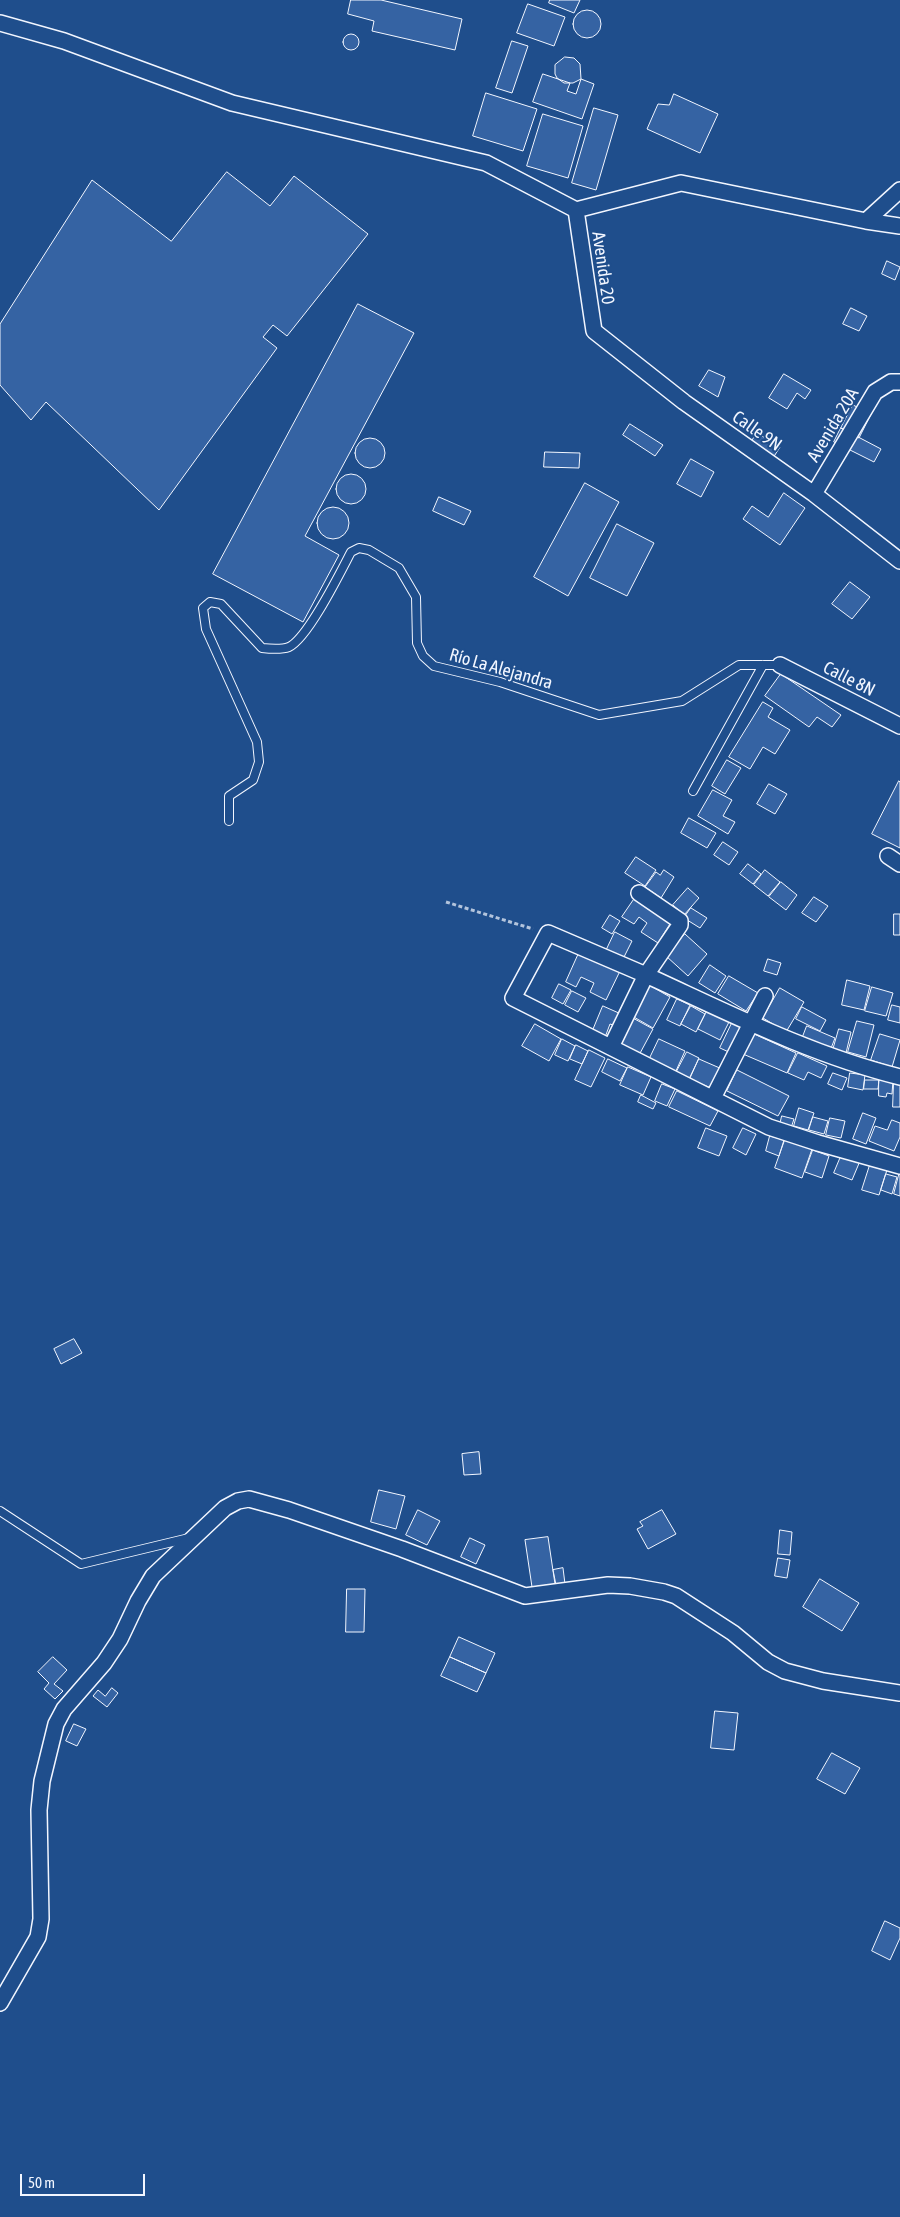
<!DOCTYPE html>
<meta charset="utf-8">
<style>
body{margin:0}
#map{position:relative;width:900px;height:2217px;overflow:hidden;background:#1f4e8c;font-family:"Asap Condensed",sans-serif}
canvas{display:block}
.scale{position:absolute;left:20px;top:2174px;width:125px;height:22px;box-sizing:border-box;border:2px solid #f2f6ff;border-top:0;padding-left:6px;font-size:15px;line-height:18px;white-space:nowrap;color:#f2f6ff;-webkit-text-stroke:4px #1f4e8c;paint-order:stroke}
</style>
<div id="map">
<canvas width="900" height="2217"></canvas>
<div class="scale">50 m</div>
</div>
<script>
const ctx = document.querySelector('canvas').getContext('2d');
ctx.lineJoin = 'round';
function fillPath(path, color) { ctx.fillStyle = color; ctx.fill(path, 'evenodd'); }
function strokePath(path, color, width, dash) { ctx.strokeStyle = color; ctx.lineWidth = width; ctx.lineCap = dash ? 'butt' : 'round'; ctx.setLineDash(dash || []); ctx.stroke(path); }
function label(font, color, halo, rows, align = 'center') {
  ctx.font = font + ' "Asap Condensed",sans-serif'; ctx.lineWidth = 4; ctx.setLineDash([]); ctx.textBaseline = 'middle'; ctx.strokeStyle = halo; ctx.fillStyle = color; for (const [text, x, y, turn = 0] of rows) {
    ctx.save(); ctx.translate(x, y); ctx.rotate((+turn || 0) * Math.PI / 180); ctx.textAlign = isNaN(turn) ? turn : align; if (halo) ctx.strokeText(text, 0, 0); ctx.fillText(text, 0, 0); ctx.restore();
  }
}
const building = new Path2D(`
 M351,0H381L462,19L455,50L372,31L374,21L348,14Z
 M550,0H580L574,13L549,3Z
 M528,4L565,17L554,46L517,33Z
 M573 24a14 14 0 1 1 28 0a14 14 0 1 1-28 0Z
 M343 42a8 8 0 1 1 16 0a8 8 0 1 1-16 0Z
 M512,41L528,46L512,93L496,88Z
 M565,57L574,58L580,64L581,79L573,83H564L557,78L555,74V65Z
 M543,74L570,83L567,91L576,94L581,79L594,84L582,119L533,102Z
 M486,93L537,109L523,151L473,136Z
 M674,94L718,114L700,153L647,129L658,104L669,105Z
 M594,108L618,115L596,190L572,183Z
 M543,114L583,126L568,178L527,166Z
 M227,172L270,206L294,176L368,234L287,336L273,325L263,337L277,348L159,510L46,402L31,420L0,385V324L92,180L171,241Z
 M887,261L900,267L895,280L882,274Z
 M358,304L414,333L305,536L339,555L303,622L213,574Z
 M851,308L867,316L859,331L843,324Z
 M709,370L725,377L718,397L699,386Z
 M784,374L811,390L805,399L797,393L787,409L769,398Z
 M853,405L871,414L859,438L841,428Z
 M630,424L663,445L655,456L623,435Z
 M841,428L881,449L874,462L834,442Z
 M757,433L780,447L773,458L750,444Z
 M355 453a15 15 0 1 1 30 0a15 15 0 1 1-30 0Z
 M545,452L580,453L579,468L544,467Z
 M691,459L714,472L701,497L677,484Z
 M336 489a15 15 0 1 1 30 0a15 15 0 1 1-30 0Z
 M585,483L619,502L568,596L534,577Z
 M784,493L805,508L780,545L743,519L752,506L768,517Z
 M439,497L471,511L464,525L433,511Z
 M317 523a16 16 0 1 1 32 0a16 16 0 1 1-32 0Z
 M617,524L654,543L627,596L590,578Z
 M850,582L870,597L852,619L832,604Z
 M781,674L841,715L832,727L817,717L809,727L765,696Z
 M763,702L773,708L768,717L790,730L775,754L763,747L750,769L729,757Z
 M727,760L741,768L725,794L712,786Z
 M899,781L900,782V848L872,834Z
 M769,784L787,794L775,814L757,804Z
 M713,790L732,800L723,816L735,822L728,834L698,816Z
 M689,818L716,833L707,848L681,833Z
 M723,842L738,852L729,865L714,855Z
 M636,857L656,870L645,886L625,873Z
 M748,864L761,874L753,884L740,874Z
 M664,870L674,877L661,898L645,887L656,872L660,875Z
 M765,870L780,882L768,896L754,885Z
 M781,882L797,895L786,910L769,897Z
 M688,888L699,898L684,915L673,905Z
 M637,895L673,919L658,943L641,932L647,923L639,917L634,924L622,917Z
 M814,897L828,906L816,922L802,913Z
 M691,908L707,918L700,928L684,918Z
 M894,914H900V935H894Z
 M610,915L620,921L612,934L602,928Z
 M615,932L632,941L623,959L606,951Z
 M685,934L707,954L688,976L666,956Z
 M579,953L620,971L606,1000L590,992L594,983L581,977L576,987L566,982Z
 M768,959L781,963L777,975L764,971Z
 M710,965L726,976L715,993L699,983Z
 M729,976L758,993L746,1011L718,994Z
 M847,980L870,986L864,1010L842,1005Z
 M559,984L571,990L563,1004L552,998Z
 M649,985L670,997L653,1028L632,1016Z
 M872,987L893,993L886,1016L865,1011Z
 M780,988L804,1002L786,1032L763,1018Z
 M572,991L586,998L578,1012L565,1005Z
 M677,999L690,1005L680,1026L667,1020Z
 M892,1005L900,1007V1023L888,1020Z
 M603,1006L621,1014L616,1026L610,1024L604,1040L591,1035Z
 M691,1006L705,1014L696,1032L681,1024Z
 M802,1007L826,1020L820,1031L796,1019Z
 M707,1011L729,1022L720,1040L698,1029Z
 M631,1017L653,1029L638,1057L616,1045Z
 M733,1021L746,1028L733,1054L720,1048Z
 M857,1021L874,1025L866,1057L848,1052Z
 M535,1024L561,1039L549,1061L522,1046Z
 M807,1026L835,1038L830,1051L802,1039Z
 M839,1029L851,1032L846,1053L833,1050Z
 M752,1033L796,1053L787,1073L743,1054Z
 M880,1034L900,1040L892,1067L871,1060Z
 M562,1039L575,1046L568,1061L555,1055Z
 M659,1039L685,1051L675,1073L649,1060Z
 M576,1045L588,1051L582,1064L570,1059Z
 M589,1050L605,1058L591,1087L575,1080Z
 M687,1052L699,1058L689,1079L676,1073Z
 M798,1053L827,1066L821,1078L808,1072L804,1080L788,1073Z
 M608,1059L627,1068L620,1081L602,1072Z
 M699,1059L722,1069L713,1089L690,1079Z
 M628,1067L651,1077L643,1095L620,1085Z
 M737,1070L789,1096L778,1116L727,1091Z
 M833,1073L847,1078L842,1090L828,1084Z
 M850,1073L865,1075L863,1090L848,1087Z
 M865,1080H879L878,1089H864Z
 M879,1080H893L892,1094L887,1093L886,1097L879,1096Z
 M894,1081H900V1107H893Z
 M662,1084L675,1089L667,1106L655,1101Z
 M677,1091L718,1111L710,1126L669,1107Z
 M641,1095L656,1103L653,1109L638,1102Z
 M799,1108L814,1113L808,1130L794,1126Z
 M863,1113L876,1118L866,1144L853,1139Z
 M782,1116L794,1119L791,1128L780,1125Z
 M813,1117L828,1121L824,1134L809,1130Z
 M830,1118L845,1121L841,1138L826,1135Z
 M892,1120L900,1123V1137L894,1151L869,1141L875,1126L887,1130Z
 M706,1128L727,1136L719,1156L698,1148Z
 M743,1128L756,1134L746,1155L733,1148Z
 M770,1136L784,1140L779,1156L766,1151Z
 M785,1140L812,1149L802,1178L775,1168Z
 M813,1150L829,1156L822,1178L805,1172Z
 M842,1154L860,1161L852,1180L834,1173Z
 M870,1165L887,1170L879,1195L862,1190Z
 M900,1170V1196L894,1194Z
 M886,1174L897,1177L892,1194L881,1190Z
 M74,1339L82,1353L61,1364L54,1349Z
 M479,1452L481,1474L464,1475L462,1454Z
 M379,1490L405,1496L396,1529L371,1522Z
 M418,1510L440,1521L427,1545L406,1535Z
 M662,1510L676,1534L648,1549L637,1529L643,1526L640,1522Z
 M780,1530L792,1532L790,1555L778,1554Z
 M548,1537L555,1584L532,1587L525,1540Z
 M470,1538L485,1545L476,1564L461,1557Z
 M778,1558L790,1560L787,1578L775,1576Z
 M563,1568L565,1584L556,1585L553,1570Z
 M820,1579L859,1603L842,1631L803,1607Z
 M347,1589H365L364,1632H346Z
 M459,1637L495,1653L486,1673L450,1657Z
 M53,1657L67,1670L54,1684L63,1691L55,1699L44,1689L49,1683L38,1672Z
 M450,1657L486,1673L477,1692L441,1676Z
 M112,1688L118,1693L107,1707L93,1696L98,1690L105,1696Z
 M715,1711L738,1713L734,1750L711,1748Z
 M74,1724L86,1729L77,1746L66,1741Z
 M832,1753L860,1768L845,1794L817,1779Z
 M885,1921L900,1928V1938L890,1960L872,1951Z`);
const path = new Path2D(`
 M446,902L533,929`);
const service = new Path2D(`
 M693,791L763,665
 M229,821V796L253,780L259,762L257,742L206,629L203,608L210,602L221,604L262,648C271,649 281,650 289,647C308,638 340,573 351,552L359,548L369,550L399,568L416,597L417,643L423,656L434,666L500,682L599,715L682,701L739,665H780
 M0,1511L81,1564L189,1538`);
const minor = new Path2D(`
 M0,23L64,41L232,103L486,163L576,210L681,183L866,221L900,226
 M576,210L594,331L684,402L814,494L900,561
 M866,221L900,190
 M814,494L875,392L891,382H900
 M780,665L900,726
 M888,856L900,864
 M611,1047L646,975L680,925V921L639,893
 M900,1077C811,1055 729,1013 646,975C614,961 581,947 548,933L513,998L769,1127L818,1143L900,1166
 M713,1098L765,996
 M0,2003L38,1937L41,1919L39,1810L42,1781L56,1724L64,1709L104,1663L120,1639L138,1601L153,1576L225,1508L238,1501L249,1499L289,1510L402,1549L525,1596L608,1585L630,1586L664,1592L676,1596L733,1633L768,1662L785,1671L823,1681L900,1693`);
const streetNames = [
 ["Avenida 20",603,268,82],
 ["Avenida 20A",833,425,-59],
 ["Calle 9N",757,431,35],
 ["Río La Alejandra",501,669,16],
 ["Calle 8N",849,679,27]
];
fillPath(building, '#3563a3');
strokePath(building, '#f2f6ff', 1);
strokePath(service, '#f2f6ff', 10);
strokePath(minor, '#f2f6ff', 18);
strokePath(path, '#b3c4dc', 3, [4, 2.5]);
strokePath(service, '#1f4e8c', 8);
strokePath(minor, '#1f4e8c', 15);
label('18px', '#f2f6ff', '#1f4e8c', streetNames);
</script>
